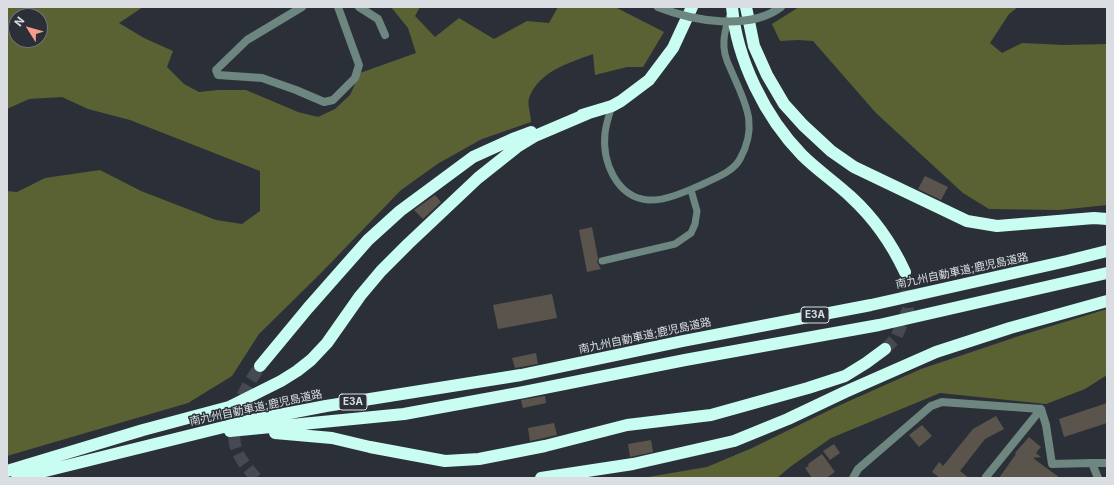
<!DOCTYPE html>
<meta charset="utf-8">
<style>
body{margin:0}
#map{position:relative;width:1114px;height:485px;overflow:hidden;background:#2b3038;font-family:Inter,sans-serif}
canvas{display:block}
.frame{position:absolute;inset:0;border:8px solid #dadee3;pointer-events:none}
.north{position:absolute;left:8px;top:8px;width:40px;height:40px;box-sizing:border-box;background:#2b3038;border:1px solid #71767c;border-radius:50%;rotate:307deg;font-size:11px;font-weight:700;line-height:16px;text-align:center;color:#dadee3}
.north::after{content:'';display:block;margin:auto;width:14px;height:18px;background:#f49d8b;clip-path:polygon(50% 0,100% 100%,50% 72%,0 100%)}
</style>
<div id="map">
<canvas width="1114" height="485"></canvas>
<div class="frame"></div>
<div class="north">N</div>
</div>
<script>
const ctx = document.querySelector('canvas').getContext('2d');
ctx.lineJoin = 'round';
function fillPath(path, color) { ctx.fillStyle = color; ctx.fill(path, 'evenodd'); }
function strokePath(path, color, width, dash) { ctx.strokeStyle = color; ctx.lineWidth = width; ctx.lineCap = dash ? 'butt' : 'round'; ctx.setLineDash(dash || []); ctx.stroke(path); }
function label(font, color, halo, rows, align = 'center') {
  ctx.font = font + ' Inter,"Noto Sans JP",sans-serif'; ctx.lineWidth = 3; ctx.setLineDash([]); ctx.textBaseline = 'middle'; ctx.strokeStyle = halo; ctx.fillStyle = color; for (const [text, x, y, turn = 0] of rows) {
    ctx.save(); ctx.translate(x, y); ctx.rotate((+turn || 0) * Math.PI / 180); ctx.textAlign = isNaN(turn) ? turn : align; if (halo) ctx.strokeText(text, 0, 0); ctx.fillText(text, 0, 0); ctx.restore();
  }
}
const forest = new Path2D(`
 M7,7H143L119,23L144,38L173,51L167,67L184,84L199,92L218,90H246L298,112L318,117L335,109L350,95L360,73L416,53L408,28L391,7H420L415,16L435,37L459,18L494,39L527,21L549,23L558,7H615L664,32L643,67H627L595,75L593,54C569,63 539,71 529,98C527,104 531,115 531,122L482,139L439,163L401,190L321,273L259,334L232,376L188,403L7,456V191L17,192L45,178L100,170L141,191L216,220L242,224L260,211V171L130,120L88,109L62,97L29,99L7,109ZM16,16H40V40H16Z
 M799,7H1018L1009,14L990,43L1002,53L1022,43L1064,45L1107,44V205L1059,210L989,209L963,193L876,113L813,41L798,40L780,41L772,24Z
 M1107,309V375L1085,389L1046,404L940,393L831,438L790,467L777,478H642L707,467L752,448L838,406L921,369L1022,335Z`);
const building = new Path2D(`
 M925,176L948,187L941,200L918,189Z
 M435,195L441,202L423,219L414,210Z
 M592,227L598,258L597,262L601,269L587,272L579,230Z
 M552,294L557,318L498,329L493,305Z
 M536,353L538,364L515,368L512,358Z
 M545,396L546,403L523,408L521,400Z
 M1107,403V423L1064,437L1059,419Z
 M996,416L1004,429L985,439L960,471L969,478H940L932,472L939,462L943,466L973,429Z
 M554,423L557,435L530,441L528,428Z
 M922,425L932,436L919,447L909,435Z
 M1029,437L1041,447L1036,453L1041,457L1033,458L1060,478H999L1016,454L1015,453Z
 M651,440L653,452L630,457L628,444Z
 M834,444L840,453L830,460L823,451Z
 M822,454L835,472L826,478H812L805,468L809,466L808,464Z`);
const motorwayTunnel = new Path2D(`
 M885,349L896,338L908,309L905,272
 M256,478C249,470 242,462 238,453C234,445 234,437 234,429C235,404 247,386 260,366`);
const service = new Path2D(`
 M612,106C609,115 606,124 605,133C602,161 616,197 648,200C666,201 687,191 703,184C715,178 733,172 740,159C759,124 745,103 731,70C727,62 723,50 724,41C724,33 727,24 729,17
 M602,261L675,244L691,233L695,224L697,211L691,190`);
const minor = new Path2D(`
 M302,7L247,40L216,70L218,75L262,78L296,90L324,102L333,100L355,78L359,65L338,7
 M359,7L378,19L385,35
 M986,477L1041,409
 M853,478L858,469L931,406L942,402L1041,409L1046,425L1052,464L1092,463
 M1098,478L1092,463H1107`);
const motorway = new Path2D(`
 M732,7C737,60 765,117 802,155C817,170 835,182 851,197C875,219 891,242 905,272
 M746,7L754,46L767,75L784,104L803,125L831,151L854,167L967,221L997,226L1094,218L1107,219
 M582,115L612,106L621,101L649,80L673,48L692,7
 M260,366L308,308L368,240L400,211L473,157L515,138L531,132
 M230,431L404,414L524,392L685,360L879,325L1107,273
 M275,433L332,438L370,447L445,461L479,459L545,446L627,425L711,415L808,388L845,376L866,363L885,349
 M7,471L143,430L229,407L281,381L297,371L311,360L327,343L360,296L381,271L408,244L478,178L517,147L535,136L589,113
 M17,478L248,421L326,406L521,375L683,341L871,305L1067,261L1107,251
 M541,478L633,464L734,441L788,419L845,392L936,352L1010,328L1107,301`);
const minorBridge = new Path2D(`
 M658,7C693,21 749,31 781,7`);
const shields = [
 [815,315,28],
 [353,402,28]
];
const shieldNames = [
 ["E3A",815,315],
 ["E3A",353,402]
];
const streetNames = [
 ["南九州自動車道;鹿児島道路",962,271,-12],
 ["南九州自動車道;鹿児島道路",645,336,-12],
 ["南九州自動車道;鹿児島道路",256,408,-12]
];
fillPath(forest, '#5a6234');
fillPath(building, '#5b544c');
strokePath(motorwayTunnel, '#454a52', 12, [12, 6]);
strokePath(service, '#6d8680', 7);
strokePath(minor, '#6d8680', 8);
strokePath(motorway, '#cafdf1', 12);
strokePath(minorBridge, '#6d8680', 8);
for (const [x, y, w] of shields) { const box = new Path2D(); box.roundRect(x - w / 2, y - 8, w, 16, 3); ctx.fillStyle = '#2b3038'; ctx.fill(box); strokePath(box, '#dadee3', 1); }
label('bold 10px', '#dadee3', null, shieldNames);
label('11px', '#dadee3', '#2b3038', streetNames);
</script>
